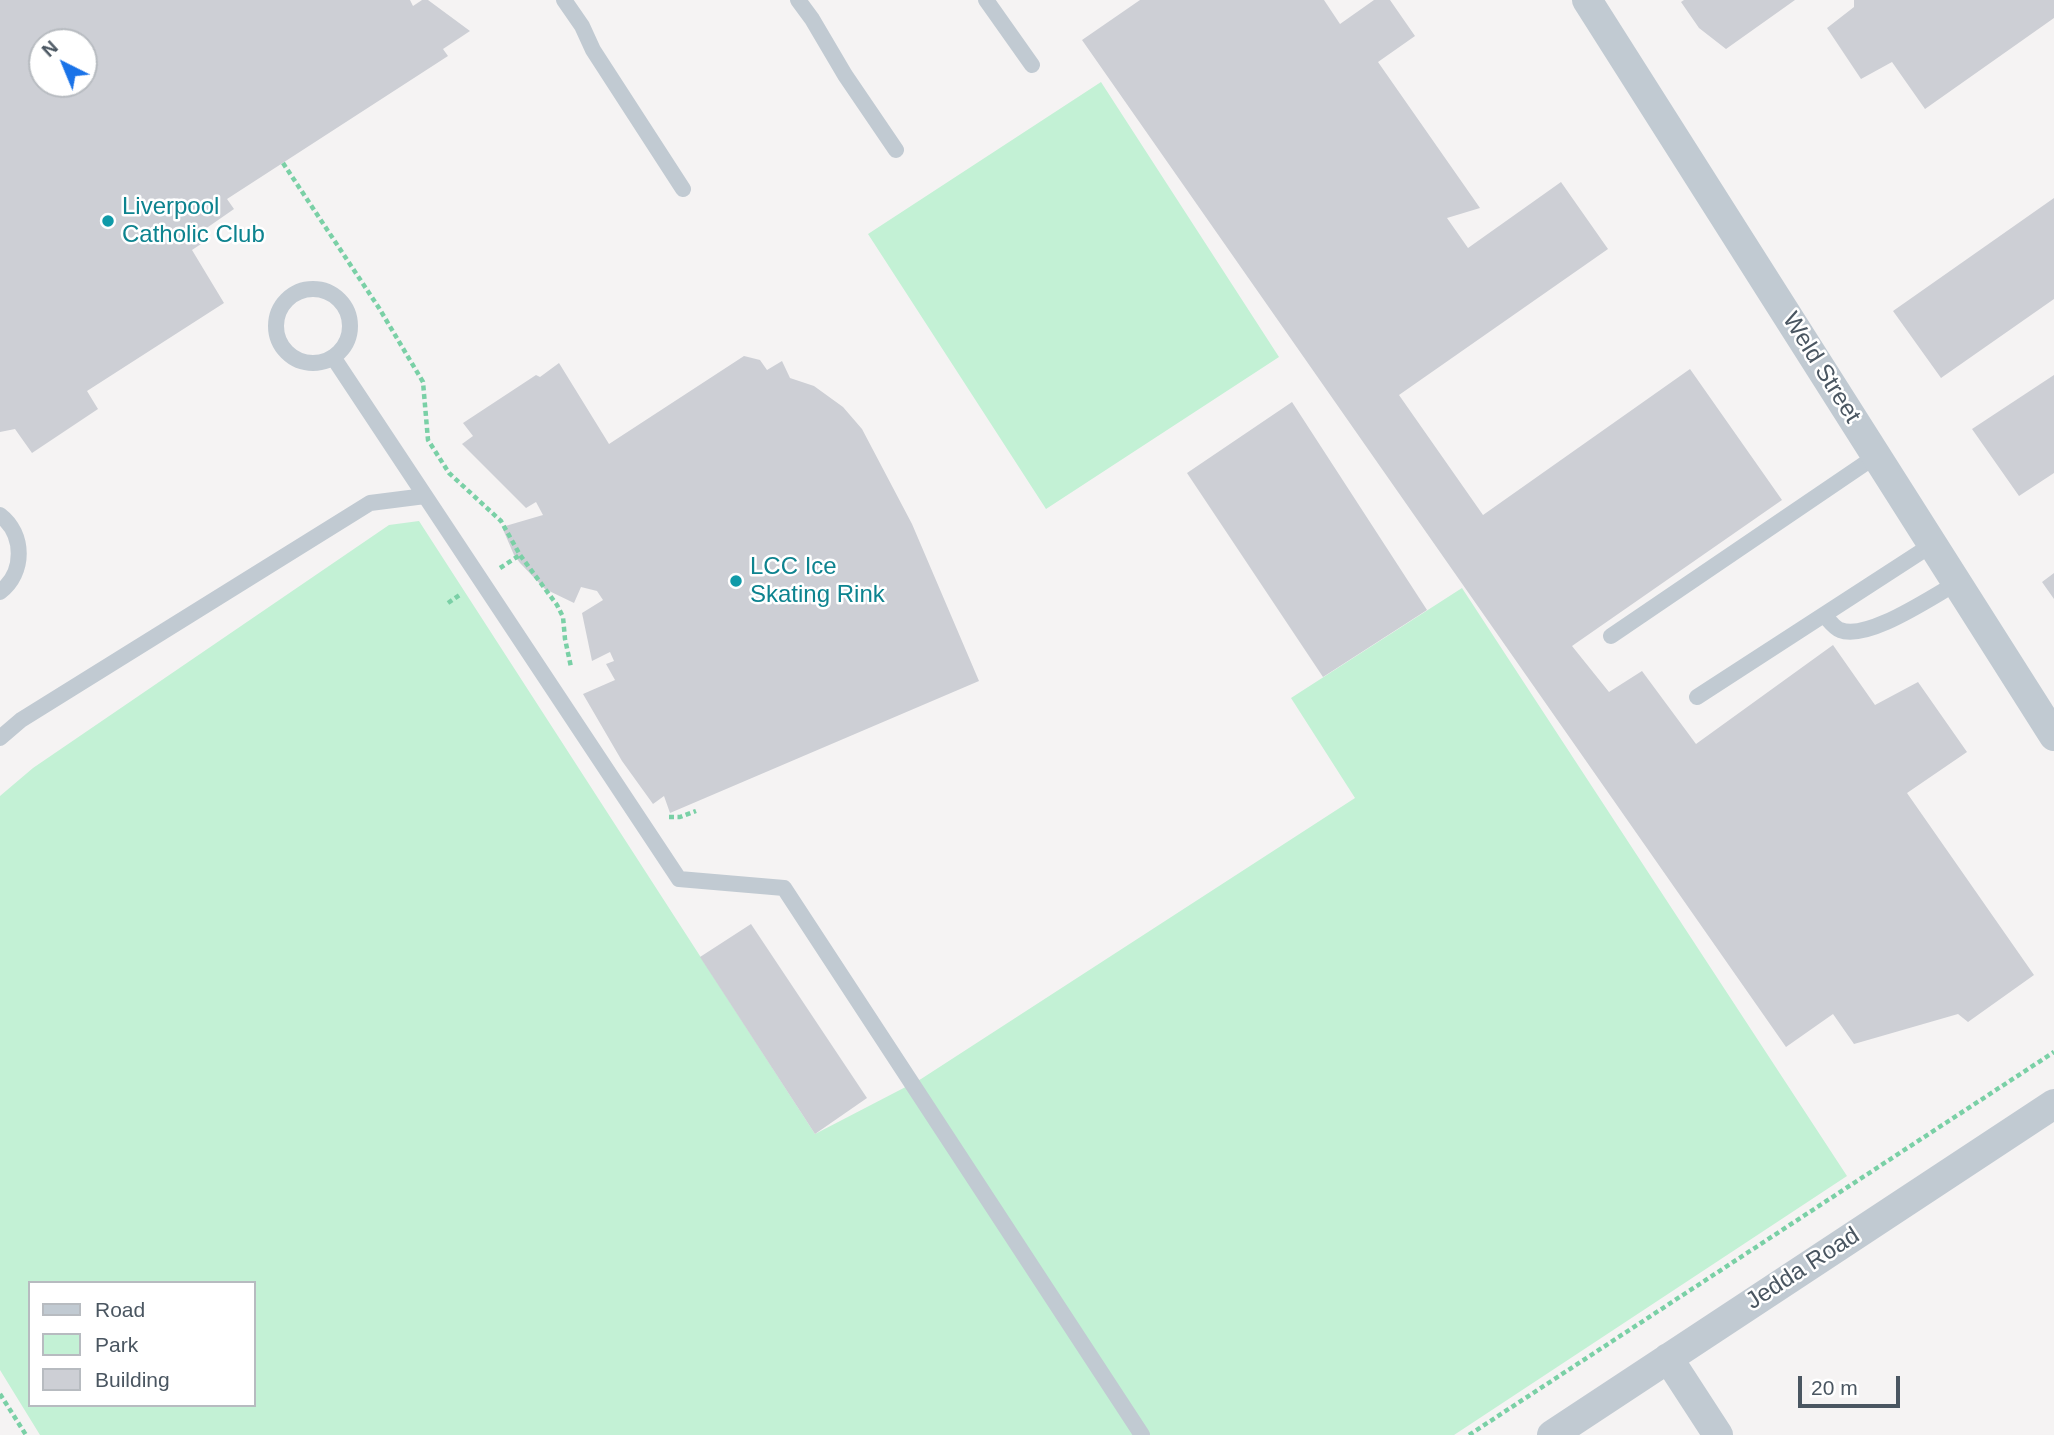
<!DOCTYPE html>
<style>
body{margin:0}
#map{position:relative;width:2054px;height:1435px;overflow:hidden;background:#f5f3f3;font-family:Arial,sans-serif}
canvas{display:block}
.legend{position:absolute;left:28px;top:1281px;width:228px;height:126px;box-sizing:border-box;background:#fff;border:2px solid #b7bbc0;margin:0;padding:9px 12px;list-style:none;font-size:21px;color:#4a5661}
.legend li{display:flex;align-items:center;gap:14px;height:35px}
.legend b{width:35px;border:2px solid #b7bbc0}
.north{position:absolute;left:28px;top:28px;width:70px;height:70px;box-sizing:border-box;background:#fff;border:2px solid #b7bbc0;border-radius:50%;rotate:317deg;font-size:19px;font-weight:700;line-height:28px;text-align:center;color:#4a5661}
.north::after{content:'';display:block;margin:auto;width:24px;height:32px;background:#1a73e8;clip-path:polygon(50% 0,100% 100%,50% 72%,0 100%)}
.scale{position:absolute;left:1798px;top:1376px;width:102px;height:32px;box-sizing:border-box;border:4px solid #4a5661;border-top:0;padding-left:9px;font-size:21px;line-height:24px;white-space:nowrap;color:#4a5661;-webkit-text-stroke:5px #fff;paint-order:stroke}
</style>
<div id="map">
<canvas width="2054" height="1435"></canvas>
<ul class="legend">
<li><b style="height:9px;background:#c1cad2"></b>Road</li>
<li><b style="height:19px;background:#c3f1d5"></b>Park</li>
<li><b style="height:19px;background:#cdcfd5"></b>Building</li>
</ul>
<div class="north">N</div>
<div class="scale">20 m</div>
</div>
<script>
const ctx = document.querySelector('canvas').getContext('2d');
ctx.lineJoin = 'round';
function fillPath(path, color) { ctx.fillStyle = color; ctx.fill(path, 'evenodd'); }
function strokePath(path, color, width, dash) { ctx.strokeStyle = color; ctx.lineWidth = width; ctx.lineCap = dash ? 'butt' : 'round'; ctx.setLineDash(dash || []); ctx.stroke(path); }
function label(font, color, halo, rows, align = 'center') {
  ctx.font = font + ' Arial,sans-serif'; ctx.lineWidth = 5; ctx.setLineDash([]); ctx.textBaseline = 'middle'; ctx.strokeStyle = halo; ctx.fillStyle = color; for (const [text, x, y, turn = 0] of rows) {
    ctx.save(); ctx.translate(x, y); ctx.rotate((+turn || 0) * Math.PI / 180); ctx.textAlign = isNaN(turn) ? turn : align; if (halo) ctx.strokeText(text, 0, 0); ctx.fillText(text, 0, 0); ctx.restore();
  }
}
const green = new Path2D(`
 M1101,82L1279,357L1046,509L868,234Z
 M419,521L815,1134L921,1079L1355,798L1291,698L1462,588L1847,1176L1454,1435H40L0,1370V796L33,768L389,525ZM30,1283H254V1405H30Z`);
const building = new Path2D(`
 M0,0H410L413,6L422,0H428L470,31L443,49L448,56L227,199L234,209L198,234L204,242L192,250L224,303L87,391L98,409L32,453L15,429L0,432ZM42,42H84V84H42Z
 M1140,0H1324L1340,24L1374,0H1390L1415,36L1378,62L1480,208L1447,218L1468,248L1561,182L1608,249L1399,395L1483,515L1690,369L1782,500L1572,646L1609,692L1642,671L1696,744L1833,645L1875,705L1918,682L1967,752L1907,793L2034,975L1968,1022L1958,1014L1854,1044L1833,1014L1786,1047L1082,40Z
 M1684,0H1795L1726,49L1699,28L1681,2Z
 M1854,0H2054V18L1925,109L1892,62L1861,79L1827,28L1854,7Z
 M2054,198V299L1941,378L1893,311Z
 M744,356L760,360L767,370L782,361L790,378L814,386L843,407L862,429L912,524L979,681L670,813L664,796L653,804L622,761L583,694L615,680L606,664L614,661L610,652L592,661L582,613L603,600L597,591L581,587L574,603L545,589L520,563L514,555L502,527L543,515L536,502L526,508L462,444L473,436L463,423L536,375L540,377L559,363L609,444Z
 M2054,375V473L2019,496L1972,429Z
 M1292,402L1427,610L1323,677L1187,473Z
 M2054,573V599L2042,582Z
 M751,924L867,1098L815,1134L700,957Z`);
const path = new Path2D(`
 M283,163L379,308L423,382L428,440L449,473L501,521L520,555L557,605L563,617L565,639L571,667
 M500,568L520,555
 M448,603L461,594
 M669,817H680L696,811
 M0,1394L26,1435
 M1469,1435L2054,1052`);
const service = new Path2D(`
 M564,0L582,26L593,50L683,189
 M798,0L812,19L845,75L896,150
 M986,0L1032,65
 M276 326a37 37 0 1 1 74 0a37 37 0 1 1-74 0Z
 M333,357L679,879L784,888L1142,1435
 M0,515C25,534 25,573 0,592
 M1824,615C1828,619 1834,628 1840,630C1868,641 1931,597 1957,583
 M1611,636L1876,456
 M1697,697L1933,544
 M0,738L21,720L370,503L425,496`);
const minor = new Path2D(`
 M1587,0L2054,736
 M1668,1358L1718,1435
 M1552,1435L2054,1104`);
const markers = [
 [108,221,7,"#0f9aa8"],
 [736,581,7,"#0f9aa8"]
];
const cultureNames = [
 ["Liverpool",122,207],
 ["Catholic Club",122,235],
 ["LCC Ice",750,567],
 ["Skating Rink",750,595]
];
const streetNames = [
 ["Weld Street",1821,368,58],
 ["Jedda Road",1803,1269,-33]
];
fillPath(green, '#c3f1d5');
fillPath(building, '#cdcfd5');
strokePath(path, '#7ad0a6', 4.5, [5, 3.5]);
strokePath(service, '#c1cad2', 16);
strokePath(minor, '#c1cad2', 30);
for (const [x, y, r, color] of markers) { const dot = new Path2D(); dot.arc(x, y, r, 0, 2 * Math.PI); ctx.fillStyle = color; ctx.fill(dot); strokePath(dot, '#fff', 2.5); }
label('24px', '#0d838f', '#fff', cultureNames, 'left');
label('24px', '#4a5661', '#fff', streetNames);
</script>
